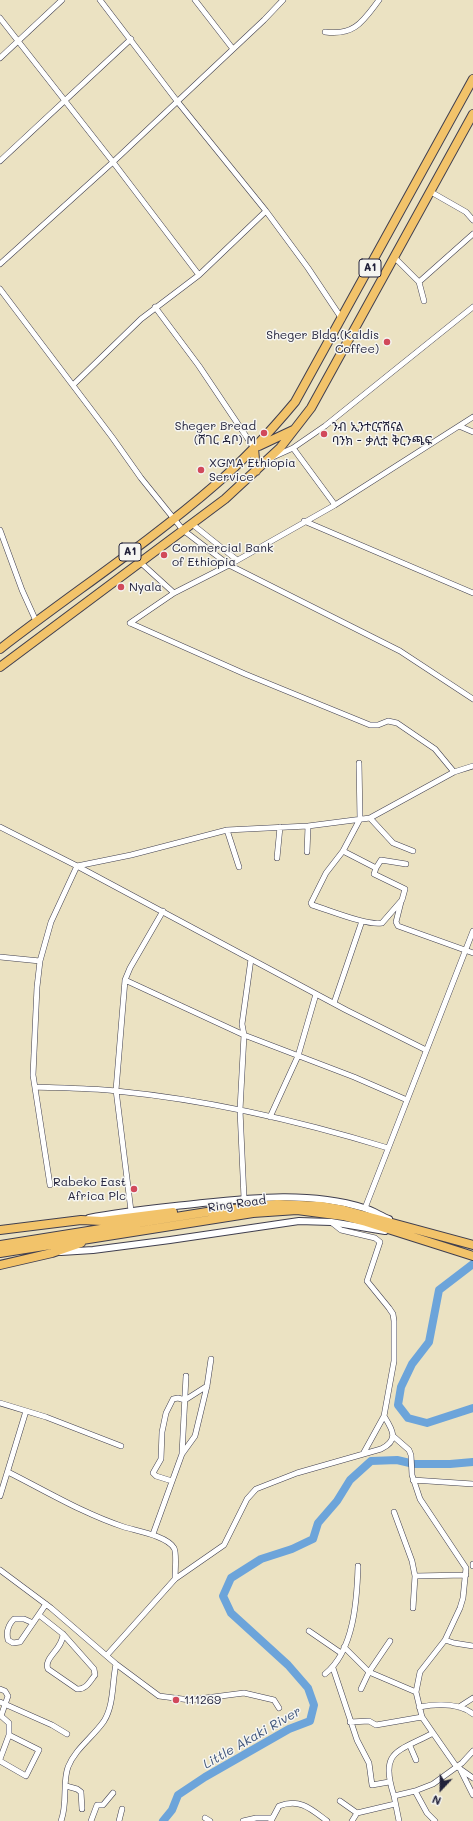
<!DOCTYPE html>
<meta charset="utf-8">
<style>
body{margin:0}
#map{position:relative;width:473px;height:1821px;overflow:hidden;background:#ebe2c2;font-family:Mali,sans-serif}
canvas{display:block}
.north{position:absolute;left:421px;top:1769px;width:40px;height:40px;-webkit-text-stroke:3px #f6f6f2;paint-order:stroke;rotate:202deg;font-size:11px;font-weight:700;line-height:16px;text-align:center;color:#22223b}
.north::after{content:'';display:block;margin:auto;width:14px;height:18px;background:#22223b;clip-path:polygon(50% 0,100% 100%,50% 72%,0 100%)}
</style>
<div id="map">
<canvas width="473" height="1821"></canvas>
<div class="north">N</div>
</div>
<script>
const ctx = document.querySelector('canvas').getContext('2d');
ctx.lineJoin = 'round';
function strokePath(path, color, width, dash) { ctx.strokeStyle = color; ctx.lineWidth = width; ctx.lineCap = dash ? 'butt' : 'round'; ctx.setLineDash(dash || []); ctx.stroke(path); }
function label(font, color, halo, rows, align = 'center') {
  ctx.font = font + ' Mali,"Noto Sans Ethiopic",sans-serif'; ctx.lineWidth = 3; ctx.setLineDash([]); ctx.textBaseline = 'middle'; ctx.strokeStyle = halo; ctx.fillStyle = color; for (const [text, x, y, turn = 0] of rows) {
    ctx.save(); ctx.translate(x, y); ctx.rotate((+turn || 0) * Math.PI / 180); ctx.textAlign = isNaN(turn) ? turn : align; if (halo) ctx.strokeText(text, 0, 0); ctx.fillText(text, 0, 0); ctx.restore();
  }
}
const river = new Path2D(`
 M473,1264L439,1290L429,1342L412,1364L401,1387L398,1405L408,1418L427,1423L473,1408
 M163,1821L172,1810L178,1795L205,1777L289,1729L310,1721L314,1705L308,1688L288,1665L231,1613L223,1596L231,1578L261,1559L292,1549L313,1539L318,1523L337,1501L350,1480L371,1461L397,1460L414,1464H450L473,1462`);
const minor = new Path2D(`
 M100,0L177,101L266,211L308,268L342,319
 M195,0L233,49
 M0,18L113,162L199,275
 M325,32C355,36 363,21 379,0
 M0,58L62,0
 M0,161L131,39
 M431,192L466,212L473,220
 M394,257L419,282L473,234
 M0,264L113,162L264,20L283,0
 M419,282L424,301
 M0,289L112,437L141,478L183,530L229,565L400,651L473,699
 M155,307L199,366L254,448
 M73,385L141,319L199,275L266,211
 M459,426L473,432
 M293,448L335,505
 M273,457L293,448L325,426L473,307
 M304,521L473,593
 M192,524L237,560
 M0,530L22,590L36,621
 M140,562L174,593
 M130,623L174,593L229,565L335,505L473,417
 M130,623L245,674L370,725H378L388,721L397,723L435,749L454,772
 M370,818L393,843L413,851
 M0,827L77,866L346,1010L426,1050
 M227,830L239,867
 M343,851L376,868L374,874L405,889L402,900L382,923C367,926 329,910 312,905L311,903L326,873L343,851L360,819L359,763
 M307,852L308,826
 M277,858L280,827
 M376,868L381,860L406,864
 M401,902L396,922L398,926L473,953
 M0,957L40,961
 M125,980L130,968L163,911
 M334,1003L362,921
 M35,1087C62,1088 89,1088 116,1091C209,1100 300,1121 388,1148
 M270,1117L298,1056L316,994
 M50,1185L33,1075L37,987L40,961L51,922L77,866L131,855L227,830L308,826L370,818L454,772L473,766
 M244,1198L240,1110L244,1035L242,1024L251,959
 M365,1208L473,931
 M131,1211L116,1090L125,980L244,1035L354,1077L407,1100
 M0,1403L46,1417L121,1446
 M393,1436L409,1450L411,1455L412,1475L420,1499L466,1568L463,1598L460,1608L445,1640L420,1672L416,1692L422,1717L433,1733L456,1766L473,1778
 M182,1454L195,1436L207,1386L211,1359
 M363,1454L384,1416
 M8,1472C46,1491 84,1514 124,1527C137,1531 167,1536 174,1548C177,1552 175,1572 175,1579
 M413,1480L473,1484
 M172,1481L156,1476L153,1473L161,1459L162,1432L166,1413L173,1399L178,1398L185,1400L207,1386
 M0,1496L26,1411
 M394,1512L412,1561L415,1576L413,1608
 M153,1534L182,1454L186,1376
 M473,1564V1566
 M0,1570L51,1608L116,1664L159,1696L190,1700L244,1693L274,1700L279,1708
 M415,1576L466,1575
 M39,1615L63,1634L94,1669L95,1675C90,1681 86,1690 77,1689L48,1669C43,1658 63,1649 63,1634
 M33,1623L24,1619H14C8,1625 6,1632 8,1640L13,1643L20,1642L46,1604
 M309,1631L341,1653
 M445,1640L454,1643L473,1646
 M344,1647L369,1672L416,1692
 M107,1655L175,1579L224,1545L247,1499L256,1489L297,1473L381,1449C400,1440 392,1429 384,1416L394,1361V1321L393,1314L389,1308L367,1281L380,1242L375,1238L341,1230L331,1222
 M333,1668L357,1740L369,1763L372,1785L389,1782
 M325,1674C354,1651 357,1600 358,1566
 M0,1689L5,1691L8,1696L1,1716L9,1723V1735L39,1750L26,1776L0,1761
 M361,1689L369,1672L390,1641
 M0,1702L52,1725L67,1734
 M419,1707C436,1704 458,1702 473,1714
 M459,1707L473,1698
 M350,1722L369,1721L376,1725L422,1717
 M433,1733C398,1752 379,1750 394,1796L415,1791L433,1784L462,1763L473,1751
 M410,1746L416,1760
 M0,1759L9,1735
 M461,1771L473,1795
 M66,1786L77,1789L81,1792L82,1809
 M415,1791L427,1813L435,1821
 M394,1796L399,1821
 M340,1801L357,1813
 M205,1818L210,1821
 M61,1821C68,1803 62,1784 68,1767C75,1749 93,1737 104,1721C114,1705 112,1683 116,1664
 M91,1821L97,1805H103L113,1793
 M119,1821L122,1809
 M243,1821L256,1818H271
 M271,1821L279,1806C300,1798 311,1809 327,1821
 M352,1821L357,1813L395,1804`);
const tertiary = new Path2D(`
 M89,1218C124,1211 159,1208 194,1204C251,1198 309,1191 364,1208C372,1210 381,1216 389,1219
 M61,1252L93,1250L170,1240L299,1221L331,1222L385,1231`);
const primary = new Path2D(`
 M259,446L293,430
 M254,448L256,471
 M0,649C71,594 147,544 215,485C244,460 270,432 295,402L473,79
 M0,667L225,499L280,448L311,408L473,114`);
const trunk = new Path2D(`
 M0,1230L81,1220L102,1221L173,1212
 M0,1245L207,1212L277,1204L321,1206L344,1210L473,1245
 M0,1253L253,1213L297,1210L343,1216L366,1222L473,1256
 M0,1265L52,1253L81,1243`);
const markers = [
 [387,342,4,"#d1495b"],
 [264,433,4,"#d1495b"],
 [324,434,4,"#d1495b"],
 [201,470,4,"#d1495b"],
 [164,555,4,"#d1495b"],
 [121,587,4,"#d1495b"],
 [134,1189,4,"#d1495b"],
 [176,1700,4,"#d1495b"]
];
const shields = [
 [370,268,22],
 [130,552,22]
];
const shieldNames = [
 ["A1",370,268],
 ["A1",130,552]
];
const poiNames = [
 ["Sheger Bldg.(Kaldis",379,335,"right"],
 ["Coffee)",379,349,"right"],
 ["Sheger Bread",256,426,"right"],
 ["(ሸገር ዳቦ) M",256,440,"right"],
 ["ንብ ኢንተርናሽናል",332,427],
 ["ባንክ - ቃሊቲ ቅርንጫፍ",332,441],
 ["XGMA Ethiopia",209,463],
 ["Service",209,477],
 ["Commercial Bank",172,548],
 ["of Ethiopia",172,562],
 ["Nyala",129,587],
 ["Rabeko East",126,1182,"right"],
 ["Africa Plc",126,1196,"right"],
 ["111269",184,1700]
];
const streetNames = [
 ["Ring Road",237,1204,-8]
];
const waterNames = [
 ["Little Akaki River",252,1738,-30]
];
strokePath(river, '#6ca4da', 8);
strokePath(minor, '#403f4f', 6);
strokePath(tertiary, '#403f4f', 8);
strokePath(primary, '#403f4f', 10);
strokePath(trunk, '#403f4f', 10);
strokePath(minor, '#fff', 5);
strokePath(tertiary, '#fff', 6);
strokePath(primary, '#f2c36a', 8);
strokePath(trunk, '#f2c36a', 8);
for (const [x, y, r, color] of markers) { const dot = new Path2D(); dot.arc(x, y, r, 0, 2 * Math.PI); ctx.fillStyle = color; ctx.fill(dot); strokePath(dot, '#f6f6f2', 1.5); }
for (const [x, y, w] of shields) { const box = new Path2D(); box.roundRect(x - w / 2, y - 9, w, 18, 3); ctx.fillStyle = '#f6f6f2'; ctx.fill(box); strokePath(box, '#22223b', 1); }
label('bold 11px', '#22223b', null, shieldNames);
label('12px', '#22223b', '#f6f6f2', poiNames, 'left');
label('12px', '#22223b', '#f6f6f2', streetNames);
label('italic 13px', '#40567b', '#f6f6f2', waterNames);
</script>
